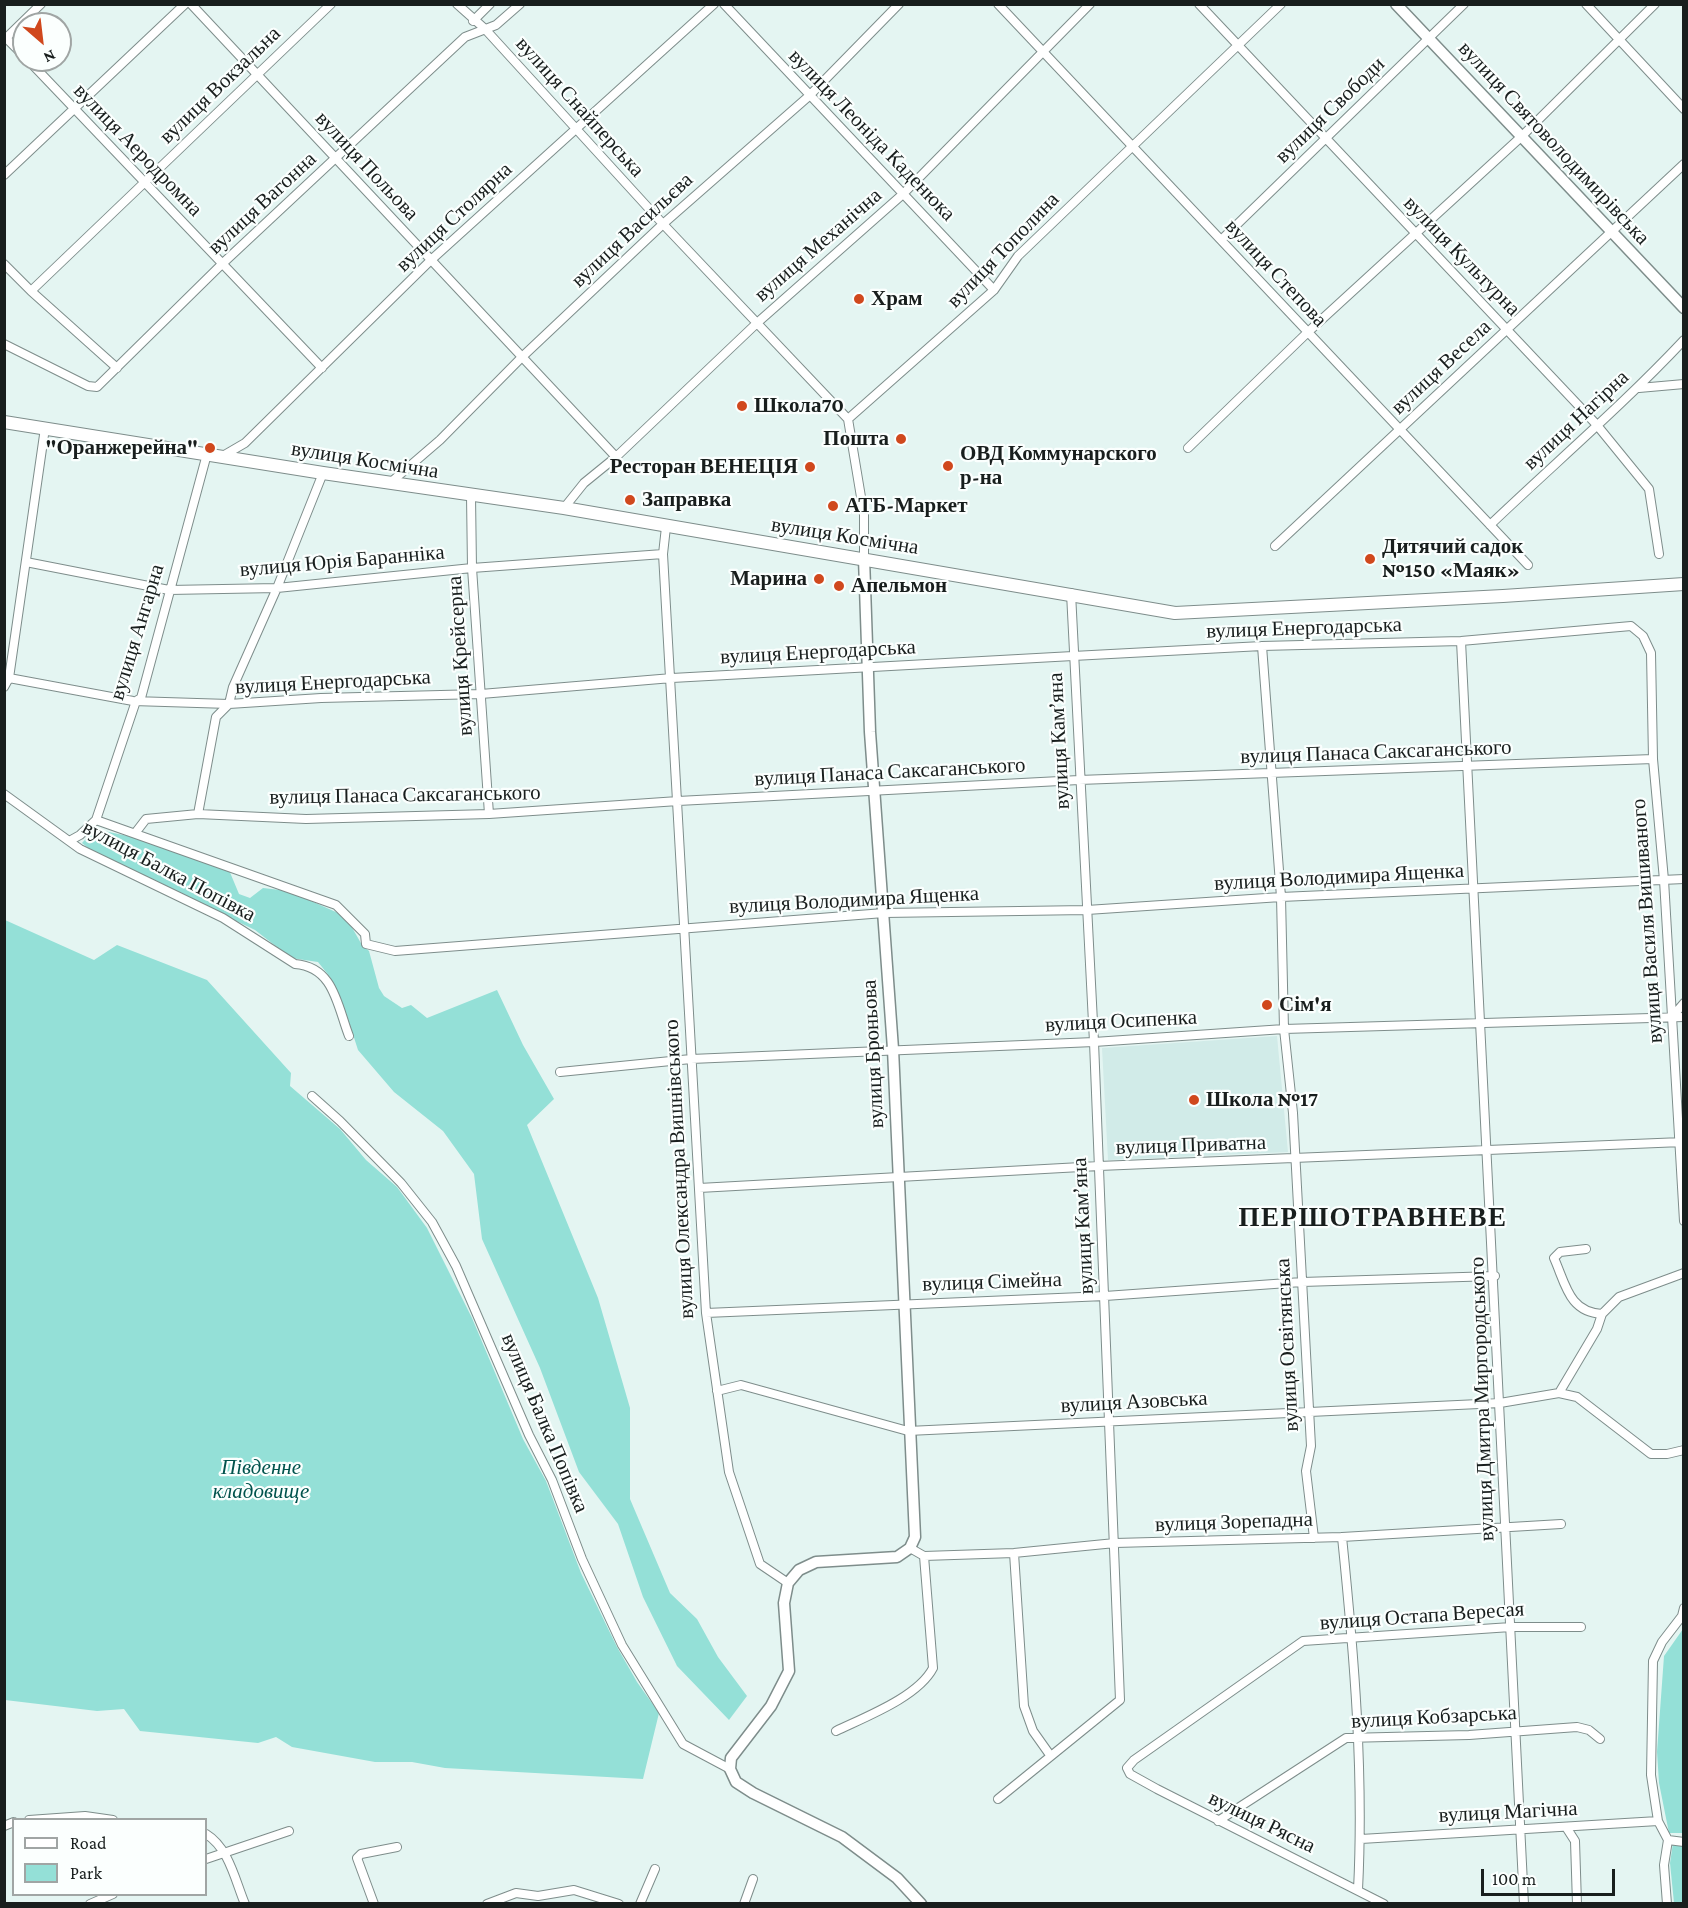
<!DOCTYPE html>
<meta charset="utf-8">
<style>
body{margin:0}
#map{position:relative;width:1688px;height:1908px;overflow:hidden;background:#e4f5f2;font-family:"Crimson Pro",serif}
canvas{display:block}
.frame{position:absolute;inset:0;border:6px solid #181e1d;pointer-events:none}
.legend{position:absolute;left:12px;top:1818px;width:195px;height:78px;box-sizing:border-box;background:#fbfffe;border:2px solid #a0a5a4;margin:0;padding:8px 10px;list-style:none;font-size:18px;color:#181e1d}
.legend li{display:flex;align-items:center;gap:12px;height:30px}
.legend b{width:30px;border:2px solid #a0a5a4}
.north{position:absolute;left:12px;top:12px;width:60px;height:60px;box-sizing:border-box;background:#fbfffe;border:2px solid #a0a5a4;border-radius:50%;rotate:152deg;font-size:16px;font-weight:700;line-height:24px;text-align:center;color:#181e1d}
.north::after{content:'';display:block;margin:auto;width:21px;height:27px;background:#d0481d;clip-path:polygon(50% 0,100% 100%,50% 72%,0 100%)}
.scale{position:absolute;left:1481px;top:1869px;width:134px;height:27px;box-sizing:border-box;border:3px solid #181e1d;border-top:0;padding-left:8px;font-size:18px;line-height:21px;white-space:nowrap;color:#181e1d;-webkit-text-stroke:4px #fbfffe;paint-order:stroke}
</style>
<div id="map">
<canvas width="1688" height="1908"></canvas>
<div class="frame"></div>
<ul class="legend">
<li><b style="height:8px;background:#fff"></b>Road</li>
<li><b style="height:16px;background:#94e0d7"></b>Park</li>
</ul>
<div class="north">N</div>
<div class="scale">100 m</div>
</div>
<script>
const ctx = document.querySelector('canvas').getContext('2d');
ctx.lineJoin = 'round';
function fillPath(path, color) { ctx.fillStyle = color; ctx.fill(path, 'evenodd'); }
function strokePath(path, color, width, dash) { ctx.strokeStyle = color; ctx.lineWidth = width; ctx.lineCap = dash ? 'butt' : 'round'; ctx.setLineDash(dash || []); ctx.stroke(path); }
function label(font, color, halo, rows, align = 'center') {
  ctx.font = font + ' "Crimson Pro",serif'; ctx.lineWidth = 4.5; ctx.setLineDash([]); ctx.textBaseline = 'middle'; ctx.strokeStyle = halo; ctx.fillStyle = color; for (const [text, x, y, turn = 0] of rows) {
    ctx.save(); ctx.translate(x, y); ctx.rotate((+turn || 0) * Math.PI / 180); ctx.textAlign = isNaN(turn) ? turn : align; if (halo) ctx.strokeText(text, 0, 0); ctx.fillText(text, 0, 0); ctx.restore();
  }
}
const built = new Path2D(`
 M1277,1036L1288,1152L1108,1160L1102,1048Z`);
const green = new Path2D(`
 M95,829L137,838L229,870L239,894L250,898L263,888L289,891L338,913L350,924L362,945L369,951L379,988L384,996L402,1008L411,1005L427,1018L497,990L523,1045L554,1099L527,1125L598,1298L630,1408V1499L670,1593L697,1619L718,1657L747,1696L729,1720L677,1666L643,1597L618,1524L579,1472L540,1368L482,1239L474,1174L443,1131L394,1092L358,1050L346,1013L330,977L318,962L291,958L255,930L93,852L82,843Z
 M5,920L94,960L117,945L207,980L291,1073L290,1086L340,1129L366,1160L397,1187L427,1228L472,1318L523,1439L546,1481L581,1573L617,1647L637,1682L659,1713L643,1779L445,1768L412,1762H375L292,1747L276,1737L258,1743L140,1731L124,1709L97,1711L5,1700Z
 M1683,1629V1833H1669L1659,1783L1657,1752L1664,1656Z
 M1683,1841V1903H1674L1670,1863L1673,1843Z`);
const street = new Path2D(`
 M191,4L616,457
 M457,4L485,29L663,224L848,419
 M724,4L994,290
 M998,4L1528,565
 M1199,4L1596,424L1649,489L1659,554
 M1586,4L1684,109
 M473,21L490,4
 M4,36L24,56
 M4,40L41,4
 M28,60L322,368
 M4,175L185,4
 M1221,240L1464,4
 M4,264L31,291L117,368
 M31,291L331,4
 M4,344L88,386L97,387L222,264L465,37L496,25L520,4
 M1639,388L1684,384
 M1188,448L1308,332L1521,137L1655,4
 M221,457L245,443L431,260L714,4
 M390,483L440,440L522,357L663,224L809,96L899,4
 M471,496L472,568L489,814
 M564,508L584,483L616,457L757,323L903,194L1090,4
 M1490,525C1555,463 1623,405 1684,340
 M666,527L663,554L706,1313L729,1472L760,1564L788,1583
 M1275,546L1684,164
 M864,558V515L848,419L994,290L1018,256L1281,4
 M26,562L169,590L277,588L472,568L663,554
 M1461,641C1485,1062 1505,1483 1524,1904
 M1262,646L1281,897L1284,1029L1293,1113L1311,1446L1306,1471L1314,1538
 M9,678L133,701L229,704L321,698L481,694L672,678L1073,656L1262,646L1461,641L1631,626L1643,636L1651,653L1653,759L1664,880L1684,1221
 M4,687L9,678L45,428
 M4,794L80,849L223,918L295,964C334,967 337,1005 349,1036
 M198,814L216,717L229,704L233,687L277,588L323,473
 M96,820L136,701L141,698L207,454
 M136,832L146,819L198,814L306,819L489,814L678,801L1079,780L1653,759
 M71,840L80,835L96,820L336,905L365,934L366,944L395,951L884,913L1087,910L1281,897L1684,879
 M1672,1017L1684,1003
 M560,1072L691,1059L1094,1042L1284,1029L1684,1017
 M312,1096L340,1121L401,1183L432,1222L456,1266L529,1435L552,1480L582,1559L622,1645L683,1744L730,1769
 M699,1188L1099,1166L1682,1142
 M1586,1249L1560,1252L1554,1258C1566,1285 1569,1312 1602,1314
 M706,1313L1105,1296L1302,1282L1495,1276
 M717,1391L741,1385L908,1431L1500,1403L1559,1393L1577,1397L1651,1454H1667L1684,1450
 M1559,1393L1597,1329L1602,1314L1619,1297L1684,1273
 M1342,1537C1354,1654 1364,1772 1358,1890
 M910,1548L924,1556L1014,1553L1115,1543L1342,1537L1561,1524
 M1014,1553L1024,1706L1033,1731L1050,1755
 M836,1731C865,1717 918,1697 933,1668L924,1556
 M998,1799L1120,1700L1094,1042L1071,593
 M29,1820L85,1816L113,1820
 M1218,1821L1346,1738L1469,1735L1577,1727L1589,1730L1600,1739
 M4,1826L14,1822
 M1566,1827L1575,1841L1577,1904
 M206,1834C229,1848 235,1880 245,1904
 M1361,1839L1658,1821
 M1668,1840L1684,1842
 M206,1859L289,1831
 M90,1904L113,1894
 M374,1904L357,1858L361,1854L397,1847
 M487,1904L516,1893L538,1896L574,1890L619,1904
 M640,1904L655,1869
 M744,1904L753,1879
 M1384,1904L1157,1789L1130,1774L1127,1768L1134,1760L1303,1641L1511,1627H1581
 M1667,1904L1664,1865L1668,1840L1658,1821L1651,1775L1653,1661L1662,1642L1682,1616L1684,1608`);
const secondary = new Path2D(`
 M1396,4L1684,308
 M864,558L870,732L893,1049L915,1537L910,1548L897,1557L816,1562L799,1570L788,1583L784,1603L789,1671L771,1706L731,1758L730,1769L736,1782L753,1793L842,1837L897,1878L921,1904`);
const primary = new Path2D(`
 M4,422L323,473L564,508L1175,613L1503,596L1684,584`);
const markers = [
 [859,299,6,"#d0481d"],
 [742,406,6,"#d0481d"],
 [901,439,6,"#d0481d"],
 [210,448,6,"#d0481d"],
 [948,466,6,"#d0481d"],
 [810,467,6,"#d0481d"],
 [630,500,6,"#d0481d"],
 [833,506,6,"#d0481d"],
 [1370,559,6,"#d0481d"],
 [819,579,6,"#d0481d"],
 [839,586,6,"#d0481d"],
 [1267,1005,6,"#d0481d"],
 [1194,1100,6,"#d0481d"]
];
const streetNames = [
 ["вулиця Вокзальна",220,85,-44],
 ["вулиця Снайперська",580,107,48],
 ["вулиця Свободи",1330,110,-44],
 ["вулиця Леоніда Каденюка",872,135,46],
 ["вулиця Святоволодимирівська",1554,143,47],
 ["вулиця Аеродромна",138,150,46],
 ["вулиця Польова",367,166,47],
 ["вулиця Вагонна",262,203,-43],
 ["вулиця Столярна",454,217,-43],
 ["вулиця Васильєва",632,230,-43],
 ["вулиця Механічна",818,245,-41],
 ["вулиця Тополина",1003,250,-46],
 ["вулиця Культурна",1462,256,46],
 ["вулиця Степова",1276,273,47],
 ["вулиця Весела",1441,367,-43],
 ["вулиця Нагірна",1576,420,-43],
 ["вулиця Космічна",365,460,9],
 ["вулиця Космічна",845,536,9],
 ["вулиця Юрія Баранніка",342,561,-5],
 ["вулиця Енергодарська",1304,628,-2],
 ["вулиця Ангарна",137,632,-73],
 ["вулиця Енергодарська",818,652,-3],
 ["вулиця Крейсерна",460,656,-94],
 ["вулиця Енергодарська",333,682,-3],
 ["вулиця Кам’яна",1059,741,-93],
 ["вулиця Панаса Саксаганського",1376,752,-2],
 ["вулиця Панаса Саксаганського",890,772,-3],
 ["вулиця Панаса Саксаганського",405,795,-1],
 ["вулиця Балка Попівка",169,871,28],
 ["вулиця Володимира Ященка",1339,877,-3],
 ["вулиця Володимира Ященка",854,900,-3],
 ["вулиця Василя Вишиваного",1647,921,-94],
 ["вулиця Осипенка",1121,1021,-3],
 ["вулиця Броньова",873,1054,-93],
 ["вулиця Приватна",1191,1145,-2],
 ["вулиця Олександра Вишнівського",679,1169,-93],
 ["вулиця Кам’яна",1083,1226,-93],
 ["вулиця Сімейна",992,1282,-2],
 ["вулиця Освітянська",1287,1345,-93],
 ["вулиця Дмитра Миргородського",1482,1399,-92],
 ["вулиця Азовська",1134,1402,-3],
 ["вулиця Балка Попівка",545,1423,67],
 ["вулиця Зорепадна",1234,1522,-2],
 ["вулиця Остапа Вересая",1422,1616,-4],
 ["вулиця Кобзарська",1434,1717,-3],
 ["вулиця Магічна",1508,1812,-3],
 ["вулиця Рясна",1262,1822,26]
];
const poiNames = [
 ["Храм",871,299],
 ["Школа70",754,406],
 ["Пошта",889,439,"right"],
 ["\"Оранжерейна\"",198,448,"right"],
 ["ОВД Коммунарского",960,454],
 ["р-на",960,478],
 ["Ресторан ВЕНЕЦІЯ",798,467,"right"],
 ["Заправка",642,500],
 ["АТБ-Маркет",845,506],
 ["Дитячий садок",1382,547],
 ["№150 «Маяк»",1382,571],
 ["Марина",807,579,"right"],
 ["Апельмон",851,586],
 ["Сім'я",1279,1005],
 ["Школа №17",1206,1100]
];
const parkNames = [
 ["Південне",261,1468],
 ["кладовище",261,1492]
];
const districtNames = [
 ["ПЕРШОТРАВНЕВЕ",1373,1218]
];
fillPath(built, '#d1ebe8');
fillPath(green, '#94e0d7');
strokePath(street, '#7e8d8b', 10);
strokePath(secondary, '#7e8d8b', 13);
strokePath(primary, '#7e8d8b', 14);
strokePath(street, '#fff', 8);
strokePath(secondary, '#fff', 10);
strokePath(primary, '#fff', 12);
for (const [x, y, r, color] of markers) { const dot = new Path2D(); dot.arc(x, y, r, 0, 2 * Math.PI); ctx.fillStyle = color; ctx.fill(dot); strokePath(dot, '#fbfffe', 2); }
label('21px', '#181e1d', '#fbfffe', streetNames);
label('bold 21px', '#181e1d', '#fbfffe', poiNames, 'left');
label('italic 21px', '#00534d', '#fbfffe', parkNames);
ctx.letterSpacing = '1.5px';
label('bold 27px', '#181e1d', '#fbfffe', districtNames);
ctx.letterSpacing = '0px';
</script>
